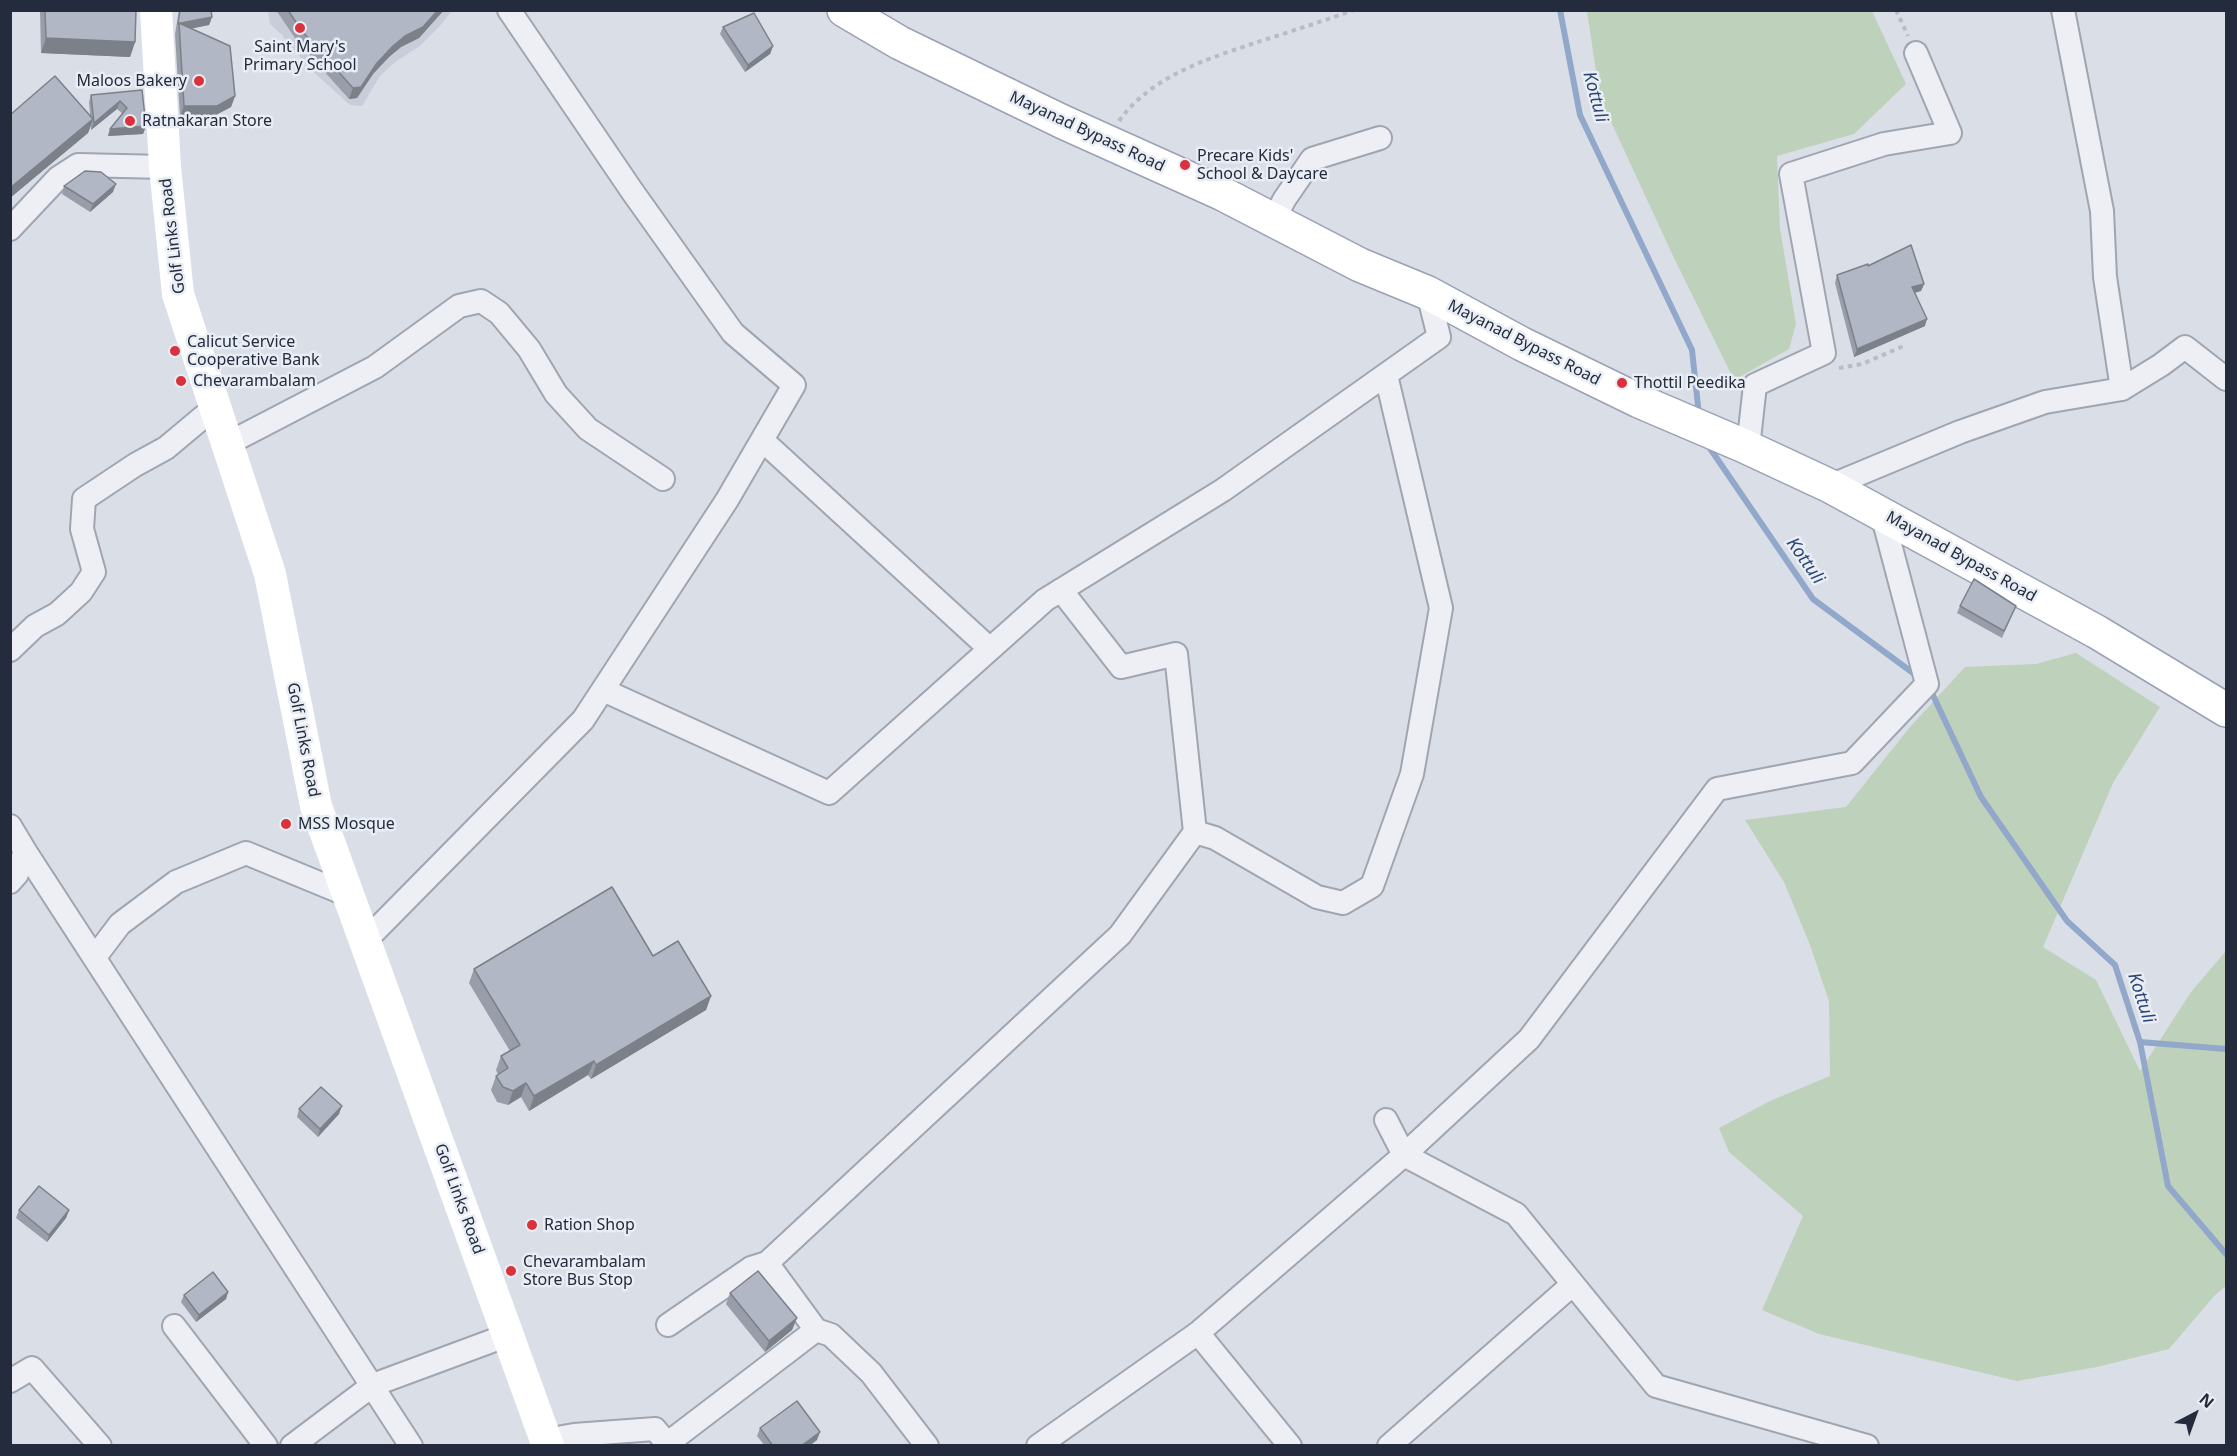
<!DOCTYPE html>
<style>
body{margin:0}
#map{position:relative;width:2237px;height:1456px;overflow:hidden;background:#dadee7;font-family:"Noto Sans",sans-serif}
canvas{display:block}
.frame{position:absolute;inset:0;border:12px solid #232b3d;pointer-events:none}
.north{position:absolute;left:2165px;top:1384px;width:60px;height:60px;-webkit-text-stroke:4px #e9edf4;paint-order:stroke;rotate:41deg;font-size:16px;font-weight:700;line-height:24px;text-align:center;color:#232b3d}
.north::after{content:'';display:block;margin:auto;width:21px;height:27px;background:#232b3d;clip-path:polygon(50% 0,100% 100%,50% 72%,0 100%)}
</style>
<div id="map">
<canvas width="2237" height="1456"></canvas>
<div class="frame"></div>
<div class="north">N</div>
</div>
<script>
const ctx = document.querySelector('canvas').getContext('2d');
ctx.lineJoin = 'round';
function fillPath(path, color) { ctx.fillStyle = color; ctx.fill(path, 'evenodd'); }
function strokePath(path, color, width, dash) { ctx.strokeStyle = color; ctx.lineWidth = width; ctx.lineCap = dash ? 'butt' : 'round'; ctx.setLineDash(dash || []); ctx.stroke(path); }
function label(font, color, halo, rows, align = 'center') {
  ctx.font = font + ' "Noto Sans",sans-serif'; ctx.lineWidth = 5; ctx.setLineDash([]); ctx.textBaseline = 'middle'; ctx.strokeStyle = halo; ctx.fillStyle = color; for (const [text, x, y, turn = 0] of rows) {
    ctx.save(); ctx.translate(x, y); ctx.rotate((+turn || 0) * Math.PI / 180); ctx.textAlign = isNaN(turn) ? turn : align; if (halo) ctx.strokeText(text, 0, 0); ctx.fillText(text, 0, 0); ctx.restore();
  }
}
const built = new Path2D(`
 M268,10L452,11L439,27L421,45L395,62L380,76L362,106L350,105L308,67L282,35L270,24Z`);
const green = new Path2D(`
 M1587,11H1872L1906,84L1854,134L1777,156L1780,229L1796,324L1789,349L1734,380L1674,258L1600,98Z
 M2076,653L2160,707L2113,783L2043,947L2096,980L2140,1071L2191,992L2226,951V1286L2214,1296L2169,1349L2097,1367L2017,1381L1819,1334L1762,1310L1803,1216L1729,1152L1719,1128L1770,1101L1830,1076L1829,1001L1810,945L1784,882L1745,820L1846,807L1910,727L1965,667L2036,664Z`);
const stream = new Path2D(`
 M1560,10L1580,115L1692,350L1699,415
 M1707,444L1813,599L1917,676
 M1930,689L1981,797L2067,921L2115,965L2140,1042L2226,1049
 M2140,1042L2168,1186L2226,1254`);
const path = new Path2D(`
 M1896,10L1908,36
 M1119,121C1152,75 1210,58 1261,41C1292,31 1323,21 1354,10
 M1839,368L1862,364L1906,345`);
const street = new Path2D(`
 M2063,10L2102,211L2105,277L2122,389
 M1274,220L1284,200L1312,159L1380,138
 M10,229L58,178L78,165L165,167
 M762,440L990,649
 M227,444L375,367L459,306L481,301L499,313L529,349L556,394L588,429L663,479
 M1748,448L1755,385L1824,353L1791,174L1884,144L1950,133L1916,53
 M1830,486L1960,432L2045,402L2122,389L2161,365L2185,347L2226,379
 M1061,590L1121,667L1176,654L1195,832
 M10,650L35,626L57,614L81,592L94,572L82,529L84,499L135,465L166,448L215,407
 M603,690L829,793L1045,600L1223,490L1439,337L1428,293
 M10,826L25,851L17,874L10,882
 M25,851L411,1446
 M365,941L583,720L727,500L794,385L733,333L632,191L509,10
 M95,957L120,924L176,882L246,853L348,895
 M1386,1120L1404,1155L1516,1214L1656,1386L1867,1446
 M767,1263L816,1330L831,1335L871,1373L927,1446
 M668,1325L751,1268L767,1263L1120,935L1195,832L1215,838L1317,897L1343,903L1372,886L1412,774L1441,608L1386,375
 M174,1326L266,1446
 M1198,1333L1290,1446
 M10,1381L32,1368L100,1446
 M546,1440L574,1435L655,1429L669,1446
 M668,1443L816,1330
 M292,1446L373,1385L508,1335
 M1038,1446L1198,1333L1404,1155L1529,1039L1717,789L1852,763L1927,684L1882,514
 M1389,1446L1573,1284`);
const secondary = new Path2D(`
 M156,10L165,167L178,294L270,574L316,806L548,1446`);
const primary = new Path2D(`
 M844,10L900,43L1063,122L1223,194L1360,265L1428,293L1522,344L1639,401L1742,445L1830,486L2097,632L2226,710`);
const wall = new Path2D(`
 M40,10H136L135,42L130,57L41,53Z
 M179,10H211L212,17L209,25L192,28L235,96L231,107L212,117H180L175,34Z
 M276,10H444L419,38L401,47L389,57L373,74L357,98L349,99L297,41Z
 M723,27L773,46L770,54L745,72L720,34Z
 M142,90L146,126L143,134L108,136L110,129L123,114L117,109L91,130V126L88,133L10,198V115L90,114L89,102L91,95Z
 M64,186L113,192L90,212L62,194Z
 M1868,266L1924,284L1921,291L1915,293L1925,326L1854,357L1835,283L1837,275Z
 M1960,606H2016L2002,638L1957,613Z
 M653,956L711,996L706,1010L591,1079L588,1075L529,1111L521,1097L508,1105L497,1102L491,1090L496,1076L498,1075L496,1070L501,1056L510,1051L469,983L474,969Z
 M299,1109L339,1114L318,1137L297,1117Z
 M19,1210H69L66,1218L47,1242L16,1218Z
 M228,1292L226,1299L196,1322L181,1302L184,1295Z
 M730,1293L797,1318L792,1330L765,1352L726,1304Z
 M760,1428L817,1440L809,1446H765L757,1436Z`);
const shadedWall = new Path2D(`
 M438,10H444L419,38L401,47L389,57L373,74L357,98L349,99L353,88L393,46Z
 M212,17L209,25L180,31L179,24Z
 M46,38L135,42L130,57L41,53Z
 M773,46L770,54L745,72L748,65Z
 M235,96L231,107L212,117H180L184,106Z
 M120,101L117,109L91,130L94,123Z
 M93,119L88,133L10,198V188Z
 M146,126L143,134L108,136L110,129Z
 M116,184L113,192L90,212L93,204Z
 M1924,284L1921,291L1909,294L1912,287Z
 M1927,319L1925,326L1854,357L1857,349Z
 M711,996L706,1010L591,1079L596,1065Z
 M594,1061L588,1075L529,1111L534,1096Z
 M526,1083L521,1097L508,1105L513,1091Z
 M342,1106L339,1114L318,1137L320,1129Z
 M69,1210L66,1218L47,1242L49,1235Z
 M228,1292L226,1299L196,1322L199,1315Z
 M797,1318L792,1330L765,1352L769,1341Z
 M820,1432L817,1440L809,1446H801Z`);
const building = new Path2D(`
 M45,10H136L135,42L46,38Z
 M180,10H211L212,17L181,23H179L178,24Z
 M288,10H438L423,27L405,36L393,46L377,63L361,87L353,88L301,30Z
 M754,13L773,46L748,65L723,27Z
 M179,23L230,46L235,96L217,106H184Z
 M55,76L93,119L10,188V115Z
 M142,90L146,126L110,129L127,108L120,101L94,123L91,95Z
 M85,171L101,172L116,184L93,204L64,186Z
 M1911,245L1924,284L1912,287L1927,319L1857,349L1837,275L1868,264V266Z
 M1974,579L2016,606L2004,631L1960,606Z
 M612,887L653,956L678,941L711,996L596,1065L594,1061L534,1096L526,1083L513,1091L503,1087L496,1076L508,1068L501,1056L520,1045L474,969Z
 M321,1087L342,1106L320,1129L299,1109Z
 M39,1186L69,1210L49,1235L19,1210Z
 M758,1271L797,1318L769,1341L730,1293Z
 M213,1272L228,1292L199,1315L184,1295Z
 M797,1401L820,1432L801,1446H773L760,1428Z`);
const markers = [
 [300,28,6,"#d9323c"],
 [199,81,6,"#d9323c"],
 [130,121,6,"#d9323c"],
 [1185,165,6,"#d9323c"],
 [175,351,6,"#d9323c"],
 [181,381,6,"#d9323c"],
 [1622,383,6,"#d9323c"],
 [286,824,6,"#d9323c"],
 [532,1225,6,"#d9323c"],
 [511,1271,6,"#d9323c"]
];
const poiNames = [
 ["Saint Mary's",300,47,"center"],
 ["Primary School",300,65,"center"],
 ["Maloos Bakery",187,81,"right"],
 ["Ratnakaran Store",142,121],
 ["Precare Kids'",1197,156],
 ["School & Daycare",1197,174],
 ["Calicut Service",187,342],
 ["Cooperative Bank",187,360],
 ["Chevarambalam",193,381],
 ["Thottil Peedika",1634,383],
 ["MSS Mosque",298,824],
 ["Ration Shop",544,1225],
 ["Chevarambalam",523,1262],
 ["Store Bus Stop",523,1280]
];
const streetNames = [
 ["Mayanad Bypass Road",1087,132,25],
 ["Golf Links Road",173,236,-97],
 ["Mayanad Bypass Road",1524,343,27],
 ["Mayanad Bypass Road",1961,557,29],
 ["Golf Links Road",303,740,79],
 ["Golf Links Road",459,1199,70]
];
const waterNames = [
 ["Kottuli",1595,97,75],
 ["Kottuli",1805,561,55],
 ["Kottuli",2141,998,72]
];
fillPath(built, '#c8cdd9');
fillPath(green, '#bed1bb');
strokePath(stream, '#91a8cb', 6);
strokePath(street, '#9fa5b1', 26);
strokePath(primary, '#99a1b3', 36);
strokePath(path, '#b8bcc5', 4, [4.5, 4.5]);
strokePath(street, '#edeff5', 22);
strokePath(secondary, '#fff', 32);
strokePath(primary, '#fff', 33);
fillPath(wall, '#989da9');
fillPath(shadedWall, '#7c8089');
fillPath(building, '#b1b7c4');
strokePath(building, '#7c8089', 1.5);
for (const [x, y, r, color] of markers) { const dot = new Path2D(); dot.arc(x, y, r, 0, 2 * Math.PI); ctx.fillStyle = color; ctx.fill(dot); strokePath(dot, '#e9edf4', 2); }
label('16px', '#232b3d', '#e9edf4', poiNames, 'left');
label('16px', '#232b3d', '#e9edf4', streetNames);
label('italic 18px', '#2b4574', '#e9edf4', waterNames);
</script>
